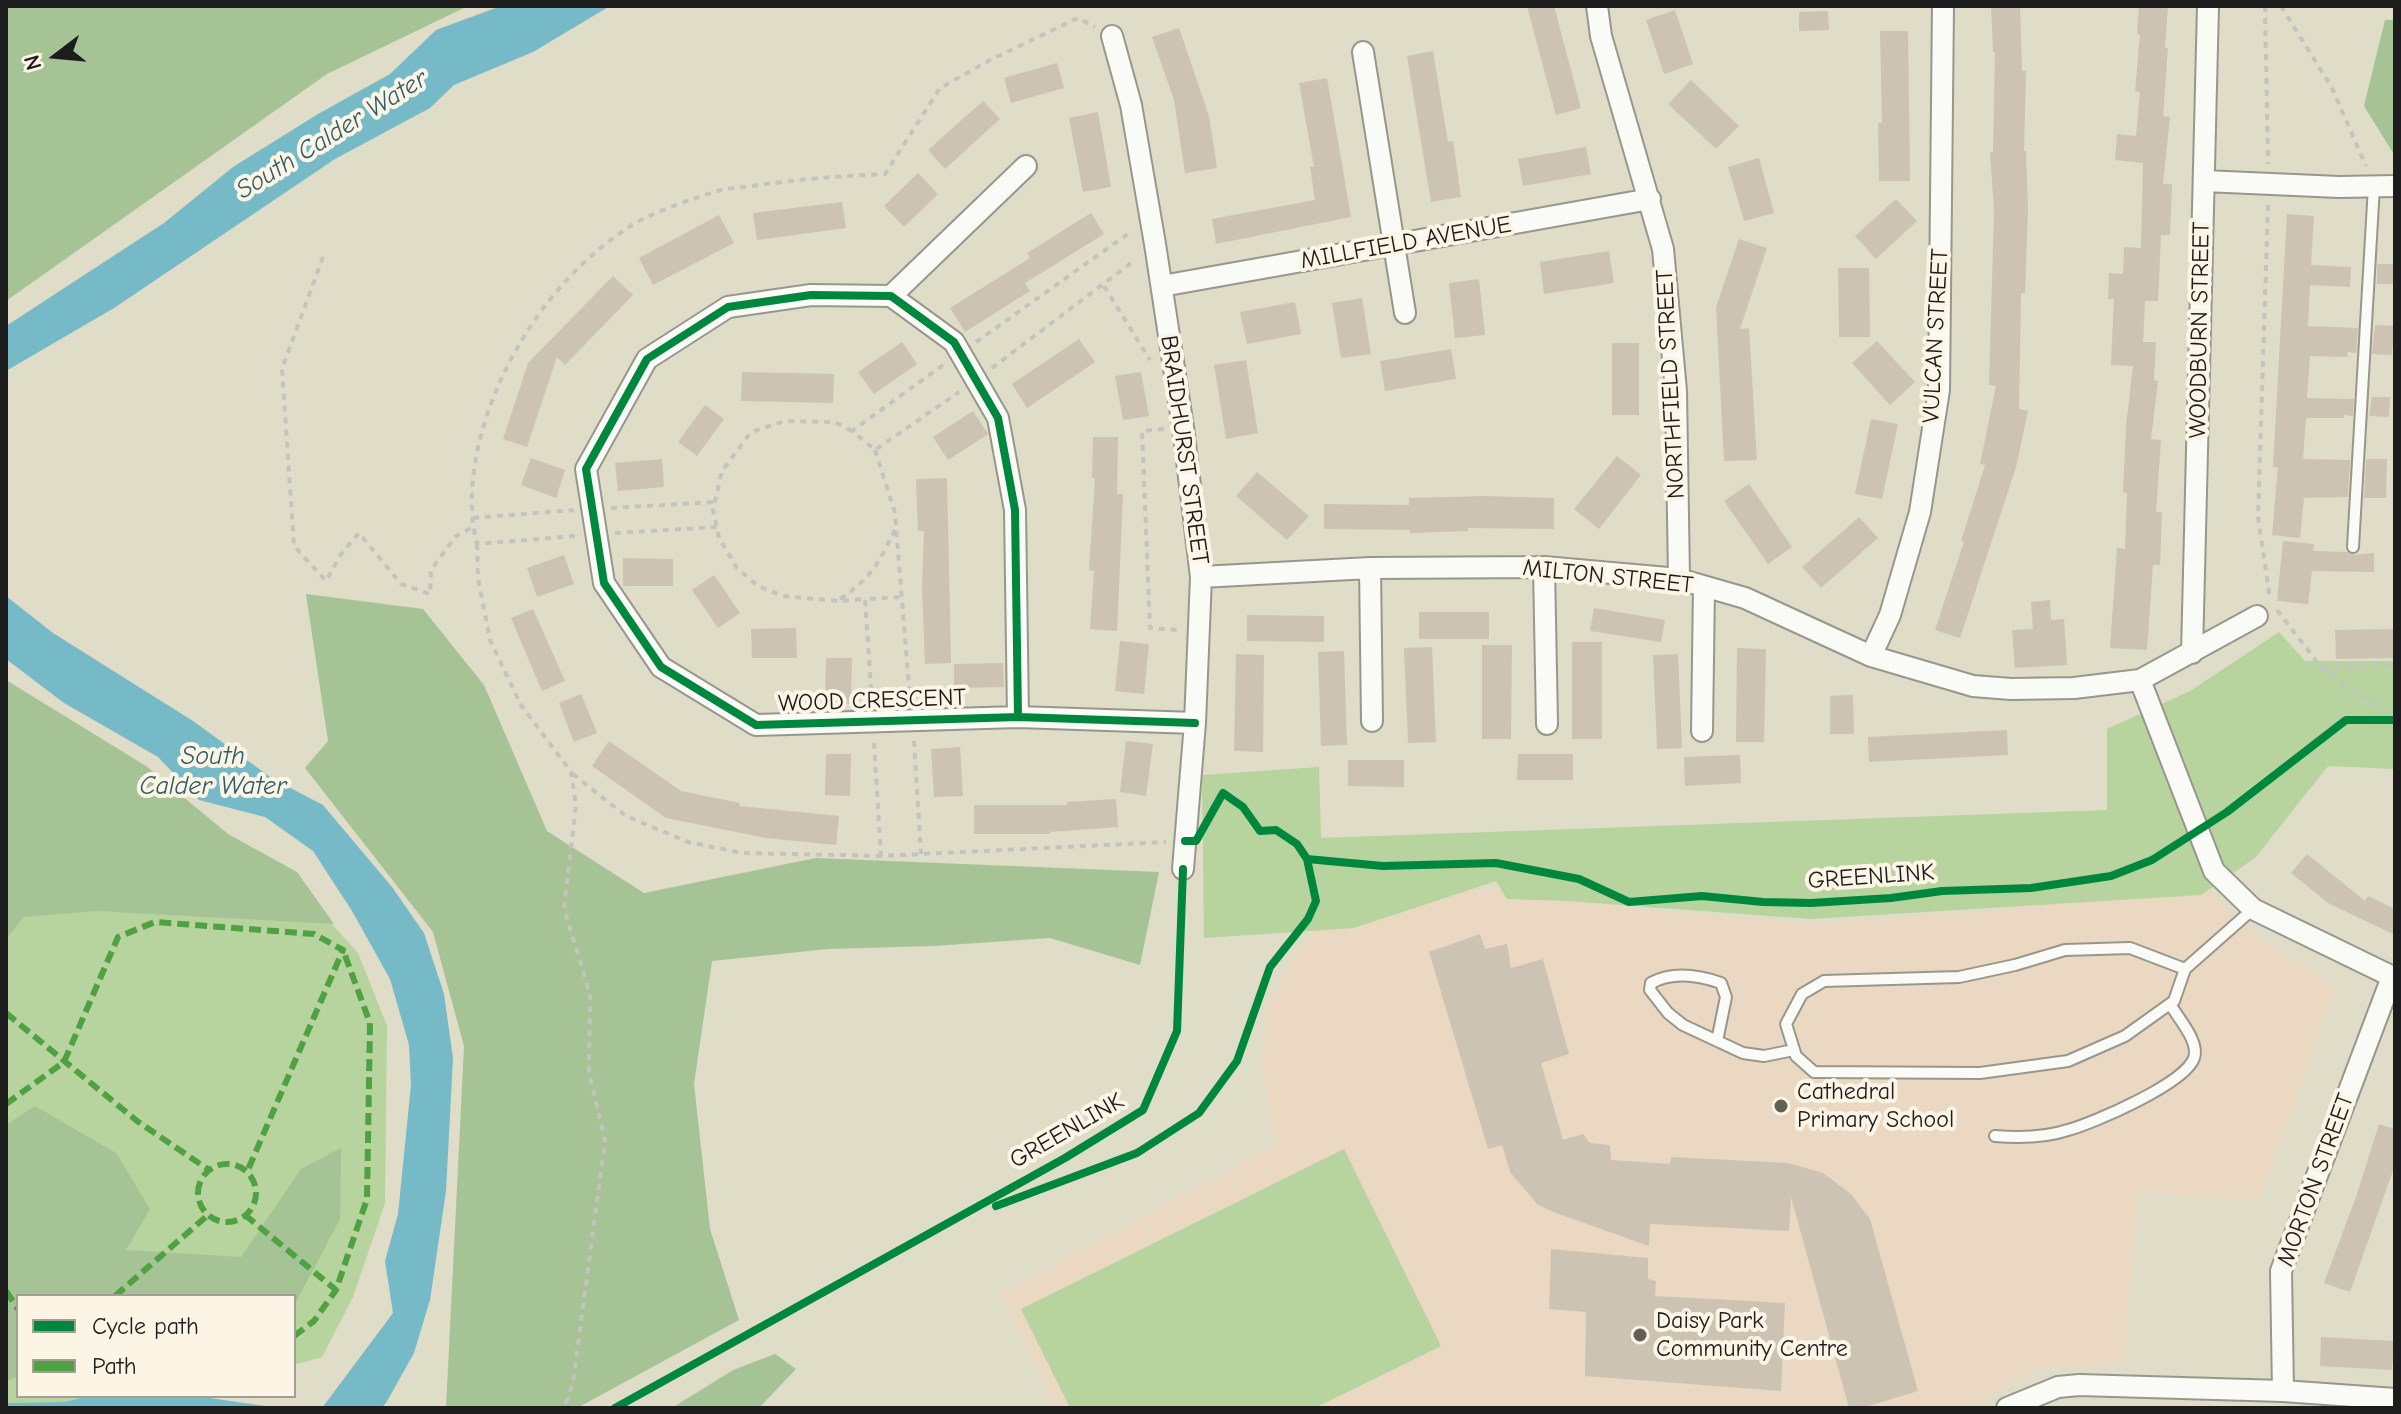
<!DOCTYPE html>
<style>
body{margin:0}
#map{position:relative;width:2401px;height:1414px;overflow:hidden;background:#dfdcc8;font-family:"Comic Neue",sans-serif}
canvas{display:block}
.frame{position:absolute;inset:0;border:8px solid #1c1c1c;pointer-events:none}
.legend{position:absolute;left:16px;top:1294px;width:280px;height:104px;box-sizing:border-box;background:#fcf5e5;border:2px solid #a29e95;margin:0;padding:10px 14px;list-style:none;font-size:24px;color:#1c1c1c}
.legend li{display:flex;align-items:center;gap:16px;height:40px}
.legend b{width:40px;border:2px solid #a29e95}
.north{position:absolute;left:16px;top:16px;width:80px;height:80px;-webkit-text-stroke:6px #fcf5e5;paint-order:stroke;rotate:254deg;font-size:22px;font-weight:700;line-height:32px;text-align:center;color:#1c1c1c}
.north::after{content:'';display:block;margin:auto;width:28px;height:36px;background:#1c1c1c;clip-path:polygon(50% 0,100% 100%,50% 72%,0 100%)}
</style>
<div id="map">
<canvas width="2401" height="1414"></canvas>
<div class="frame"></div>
<ul class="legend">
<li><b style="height:10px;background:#00873e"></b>Cycle path</li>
<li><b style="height:10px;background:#4fa141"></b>Path</li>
</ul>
<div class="north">N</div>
</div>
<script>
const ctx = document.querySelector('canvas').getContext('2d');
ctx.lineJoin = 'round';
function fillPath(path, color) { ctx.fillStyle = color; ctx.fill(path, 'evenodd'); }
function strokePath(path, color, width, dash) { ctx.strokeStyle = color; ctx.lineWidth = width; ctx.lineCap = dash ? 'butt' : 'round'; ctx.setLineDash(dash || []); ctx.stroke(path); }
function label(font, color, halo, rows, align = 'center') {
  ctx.font = font + ' "Comic Neue",sans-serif'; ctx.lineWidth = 8; ctx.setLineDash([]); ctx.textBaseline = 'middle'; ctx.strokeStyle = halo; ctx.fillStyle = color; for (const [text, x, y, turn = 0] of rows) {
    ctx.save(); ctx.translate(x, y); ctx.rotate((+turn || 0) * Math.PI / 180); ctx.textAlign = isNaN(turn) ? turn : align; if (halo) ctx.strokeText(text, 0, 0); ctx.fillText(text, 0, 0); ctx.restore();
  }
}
const built = new Path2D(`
 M2188,851L2217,901L2262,940L2336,987L2259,1200L2138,1193L2124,1362L2039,1368L1967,1408H1056L1000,1294L1276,1144L1261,1067L1267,1009L1295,953L1348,897L1541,886L1627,909L1812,923L2006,910L2109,888Z`);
const green = new Path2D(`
 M2279,632L2305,661H2395V769L2328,766L2255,858L2201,895L1811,919L1567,901L1507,899L1496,881L1354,928L1204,938L1202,775L1319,767L1321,838L2107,810V729L2190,691Z
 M274,860L358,953L387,1026L385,1203L353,1297L322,1357L294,1365V1296H18V1396H88L65,1402L6,1403V870Z
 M1344,1149L1441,1346L1315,1408H1070L1021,1309Z`);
const forest = new Path2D(`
 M6,6H468L327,74L6,301Z
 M2385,20H2395V156L2364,106Z
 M306,594L423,609L484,685L547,831L644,893L816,858L1159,872L1140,965L1050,938L933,946L828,949L712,961L694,1084L710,1229L739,1320L577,1408H446L464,1046L433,932L305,768L328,741Z
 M6,680L146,766L228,834L297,872L334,924L97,911L24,917L6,939Z
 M35,1106L116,1153L150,1209L126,1250L241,1257L301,1169L341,1148L340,1219L294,1306V1296H18V1377L6,1381V1125Z
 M775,1354L796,1369L759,1408H672L733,1370Z`);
const water = new Path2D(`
 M501,6H610L533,52L454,85L430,108L335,159L114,308L6,371V326L164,223L233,167L318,114L390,74L436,30Z
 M6,596L53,633L193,721L273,779L323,805L392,887L424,933L444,994L453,1058L446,1191L430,1300L414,1353L386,1403L381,1408H322L393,1313L385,1261L398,1214L411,1085L409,1045L390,979L352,911L313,851L265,817L199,800L158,757L64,703L6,659Z
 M88,1396H196L279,1408H6V1403L65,1402Z`);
const building = new Path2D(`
 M1527,6H1554L1581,108L1556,115Z
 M1991,6H2020L2022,71H2026L2024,151H2026L2028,210L2025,293H2021L2019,409L2028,411L2016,467L1960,638L1935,630L1964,542L1961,541L1985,465L1980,464L1996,386L1989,385L1994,211L1990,152H1993L1995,52H1993Z
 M2139,6H2168L2165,48H2168L2163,116L2170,117L2163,184H2172L2170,235H2161L2158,301H2145L2143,342H2156L2154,380L2158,381L2151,439L2161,440L2156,512H2162L2160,565H2153L2147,650L2110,648L2117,548L2125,549L2127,493L2123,492L2126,426L2133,366L2111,365L2114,299H2108L2109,273L2123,274L2124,247L2141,248L2143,163L2115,160L2117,134L2136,136L2140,92L2135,91L2140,34H2137Z
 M1675,10L1693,64L1664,74L1646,20Z
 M1828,11L1829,30L1799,31V12Z
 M1179,28L1209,116L1217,168L1185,173L1174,100L1152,37Z
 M1880,31H1908L1910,181H1879L1878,123H1882Z
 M1433,51L1448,142L1453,141L1461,197L1431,202L1407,56Z
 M1057,63L1064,88L1011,103L1004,78Z
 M1327,78L1351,217L1216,244L1212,219L1315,200L1310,167H1314L1299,83Z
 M1691,80L1739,126L1716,149L1668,104Z
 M983,101L1000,119L945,169L928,150Z
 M1098,112L1111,187L1083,192L1069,118Z
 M1586,147L1591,174L1523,186L1518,159Z
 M1759,158L1774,213L1744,221L1728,167Z
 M918,173L938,194L904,227L884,206Z
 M1896,199L1917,221L1876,259L1855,236Z
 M842,202L846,228L757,240L753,213Z
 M1091,213L1104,234L1025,283L1030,291L965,332L950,308L1030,258L1027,253Z
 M2287,214L2314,216L2311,265L2351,267L2350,287L2310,285L2308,326L2358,328L2356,353L2348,352L2347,357L2310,356L2307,398L2354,399L2353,416L2344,415V418H2306L2303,459L2350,460L2348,497L2304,498L2300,538L2272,535L2278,467H2273Z
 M719,215L734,243L653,285L639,258Z
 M1739,239L1767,248L1740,329L1749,328L1757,460L1724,461L1716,307Z
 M1609,251L1614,283L1544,294L1540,262Z
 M2377,264H2395V284H2377Z
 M1838,268H1869L1870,337H1839Z
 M613,276L633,295L565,365L557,357L527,447L503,439L528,363Z
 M1479,279L1485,335L1455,338L1449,283Z
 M1362,298L1371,354L1341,358L1332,303Z
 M1295,302L1301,334L1247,344L1240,312Z
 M2375,325L2394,326L2392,355L2372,354Z
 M1079,339L1095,362L1027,408L1012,384Z
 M1877,341L1915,382L1890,405L1852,363Z
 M902,342L917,364L874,394L858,372Z
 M1612,343H1639V415H1612Z
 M1451,349L1456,379L1385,391L1380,361Z
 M1246,360L1258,433L1226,439L1214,365Z
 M742,372L834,374L833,403L741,401Z
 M1141,372L1149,416L1123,420L1115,376Z
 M2372,397H2390L2389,417L2369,416Z
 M705,405L724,419L697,456L678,442Z
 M973,411L988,434L948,460L933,437Z
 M1871,419L1898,424L1882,499L1855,494Z
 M1093,437H1118L1117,494H1123L1117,631L1090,629L1094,571L1089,570L1095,478H1092Z
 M1617,456L1641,475L1599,529L1574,509Z
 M531,458L565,470L556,498L521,485Z
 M662,459L664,487L618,491L615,463Z
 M2368,459H2387L2386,498H2364L2366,460Z
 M1257,472L1309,516L1287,540L1236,496Z
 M947,478L951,663L925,664L922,588L924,531H918L916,479Z
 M1749,484L1792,547L1768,564L1724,501Z
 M1484,496L1554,498V529L1468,528V531L1410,533V530L1324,529V504L1409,505V498Z
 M1859,517L1878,538L1821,588L1802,567Z
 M2283,541L2314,544L2313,551L2347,552L2353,555L2374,553V572L2312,571L2308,604L2277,601Z
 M564,555L574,584L537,597L527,568Z
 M623,558L673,559V586H623Z
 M714,575L740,613L718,628L692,590Z
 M2050,600L2051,620L2064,619L2067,665L2015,668L2012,630L2033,629L2031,602Z
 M1594,608L1665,620L1661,642L1590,631Z
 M533,609L565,681L542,691L511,618Z
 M1419,612H1489V639H1419Z
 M1247,615L1324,616V642L1247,641Z
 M796,628L797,658H752L751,629Z
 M2395,629V658L2336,659L2335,630Z
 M1120,641L1149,644L1144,694L1115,691Z
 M1572,642H1602V739H1572Z
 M1482,645H1512L1511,739H1482Z
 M1432,647L1436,742L1408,743L1404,648Z
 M1737,648L1766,649L1764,742H1736Z
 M1344,651L1347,745L1321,746L1318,652Z
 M1236,654L1264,655L1263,752L1234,751Z
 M1678,654L1682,748L1657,749L1653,655Z
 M826,658H852L851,704H825Z
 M1003,663L1004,687L954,688V664Z
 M581,694L597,733L574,742L559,703Z
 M1853,695L1854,734H1830V696Z
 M2007,730L2008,755L1869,762L1868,737Z
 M609,741L681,791L740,803L739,806L839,816L836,845L766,838L666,818L592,766Z
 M1126,741L1153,744L1146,796L1120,792Z
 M960,747L963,796L934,797L931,749Z
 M826,754H851L850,796L825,795Z
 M1518,754H1573V780H1517Z
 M1740,755L1741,783L1685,786L1684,757Z
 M1348,760H1404V787L1348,786Z
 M1116,799L1118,827L1050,832V834H974V805H1067V802Z
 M2307,854L2365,901L2368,896L2395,909V935L2328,903L2291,873Z
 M1480,934L1485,949L1507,944L1511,968L1543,959L1569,1054L1541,1063L1563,1140L1583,1134L1590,1143L1610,1145L1611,1160L1670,1164L1671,1157L1788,1163L1823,1173L1851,1194L1870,1219L1918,1391L1862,1408H1849L1791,1197L1789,1231L1650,1224L1649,1246L1556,1213L1538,1205L1510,1172L1502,1145L1488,1149L1429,952Z
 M2379,1124L2395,1129V1165L2350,1292L2324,1283L2357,1194Z
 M1551,1249L1648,1258V1279L1656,1281L1655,1296L1785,1303L1781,1391L1585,1376L1586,1312L1549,1309Z
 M2321,1337L2394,1341L2392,1370L2320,1366Z`);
const path = new Path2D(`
 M2265,6L2268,164
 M2281,6L2332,88L2366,166
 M2268,205L2258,517L2270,599
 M323,257L282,369L294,546L326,581L341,554L359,533L401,584L430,594L431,570L456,536L473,527
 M1104,286L1150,360
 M976,342L1132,231
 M943,365L852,431L875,450L959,392
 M992,368L1135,260
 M1164,429L1142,431L1150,628L1177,630
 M852,431L835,422L785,421L751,432L722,471L713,510L719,538L737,568L758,586L783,596L838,601L865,599
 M875,450L895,513L910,700
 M611,508L715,502
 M473,518L574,510
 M615,533L717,527
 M575,536L477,544C464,495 477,437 496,391C524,324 571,264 632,225C651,213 689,200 711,193C724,188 739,188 753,186C797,179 840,176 885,174L940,88L992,59L1078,18L1095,27
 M477,544L478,578L490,640L521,705L571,772L576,805L564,909L590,994L589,1072L605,1141L573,1382L566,1403L568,1408
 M840,599C872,577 878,564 895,530
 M2277,610L2321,667L2355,693L2395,718
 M2323,667L2395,666
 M872,702L865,599L901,597
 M914,741L921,854
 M874,743L881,856
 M573,774L626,816L688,842L742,853L881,856L1166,842`);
const lane = new Path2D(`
 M2353,547L2374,186
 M2185,969L2130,948L2065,950L2015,965L1959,977L1824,981L1802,994L1786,1024L1796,1056L1814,1072L1980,1073L2068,1061L2125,1036L2174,1001L2185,969L2253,909
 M1717,1041L1726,997L1721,983C1698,975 1673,971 1651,983L1650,990L1668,1013L1683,1025L1743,1053L1764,1056L1794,1050
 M1995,1136C2020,1138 2044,1138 2068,1130C2094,1123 2186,1083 2194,1058C2200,1042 2178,1018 2170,1004`);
const street = new Path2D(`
 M1597,6L1601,36L1663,249L1676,391L1679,579
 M1112,36L1131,105L1155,244L1183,427L1201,577L1195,723L1183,869
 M1363,52L1405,313
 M2204,181L2339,187L2395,186
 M1162,286L1650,199
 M891,296L1026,166
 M1544,567L1547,724
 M1370,568L1372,721
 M1201,577L1370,568L1544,567L1679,579L1745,598L1871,656L1973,686L2011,689L2074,688L2140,680L2257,616
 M2192,653L2208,6
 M1871,656L1890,615L1920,512L1939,390L1943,6
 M2140,680L2214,871L2253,909L2395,978
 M1018,717L1015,510L998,418L954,342L891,296L811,295L728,307L647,359L586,469L604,583L661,667L756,725L1018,717L1195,723
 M1702,731L1704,587
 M2283,1391L2281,1271L2392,977
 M2007,1408L2058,1387L2079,1385L2283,1391L2395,1399`);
const quiet = new Path2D(`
 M6,1013L137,1121L209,1170
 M6,1104L64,1062L118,937L155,922L314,934L343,950L247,1172
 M198 1193a29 29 0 1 1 58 0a29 29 0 1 1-58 0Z
 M245,1215L336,1290L367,1199L370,1023L343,950
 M6,1291L18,1309
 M115,1296L208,1215
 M294,1336L314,1321L336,1290`);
const cycleway = new Path2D(`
 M1018,717L1015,510L998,418L954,342L891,296L811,295L728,307L647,359L586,469L604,583L661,667L756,725L1018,717L1195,723
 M1307,859L1383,866L1496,863L1579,879L1629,902L1702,896L1763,902L1811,903L1891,898L1942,891L2031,888L2111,876L2152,860L2227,812L2346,720H2395
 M996,1206L1137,1153L1199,1113L1237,1061L1270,967L1308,919L1316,901L1307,859L1297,844L1276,830L1260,831L1243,807L1223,793L1196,841H1185
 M615,1408L1065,1158L1143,1110L1177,1031L1183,869`);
const markers = [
 [1781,1106,8,"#605f58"],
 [1640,1335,8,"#605f58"]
];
const streetNames = [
 ["MILLFIELD AVENUE",1406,243,-10],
 ["WOODBURN STREET",2200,330,-89],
 ["VULCAN STREET",1936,336,-87],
 ["NORTHFIELD STREET",1671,384,-93],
 ["BRAIDHURST STREET",1184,450,82],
 ["MILTON STREET",1608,577,6],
 ["WOOD CRESCENT",872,701,-2],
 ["GREENLINK",1871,877,-4],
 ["GREENLINK",1067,1131,-30],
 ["MORTON STREET",2316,1180,-70]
];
const poiNames = [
 ["Cathedral",1797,1092],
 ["Primary School",1797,1120],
 ["Daisy Park",1656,1321],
 ["Community Centre",1656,1349]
];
const waterNames = [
 ["South Calder Water",332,135,-32],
 ["South",213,757],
 ["Calder Water",213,787]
];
fillPath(built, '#ead8c2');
fillPath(green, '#b7d39e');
fillPath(forest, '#a6c395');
fillPath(water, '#76bac8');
fillPath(building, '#cdc3b3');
strokePath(lane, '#98978c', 14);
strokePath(street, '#98978c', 24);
strokePath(path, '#c4c3bf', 4, [6, 6]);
strokePath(lane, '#fafaf7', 10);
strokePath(street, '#fafaf7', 20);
strokePath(quiet, '#4fa141', 6, [12, 6]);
strokePath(cycleway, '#00873e', 8);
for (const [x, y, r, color] of markers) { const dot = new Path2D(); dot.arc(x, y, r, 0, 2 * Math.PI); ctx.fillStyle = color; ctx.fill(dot); strokePath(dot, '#fcf5e5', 3); }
label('24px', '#1c1c1c', '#fcf5e5', streetNames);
label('24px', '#1c1c1c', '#fcf5e5', poiNames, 'left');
label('italic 26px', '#305d69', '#fcf5e5', waterNames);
</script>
